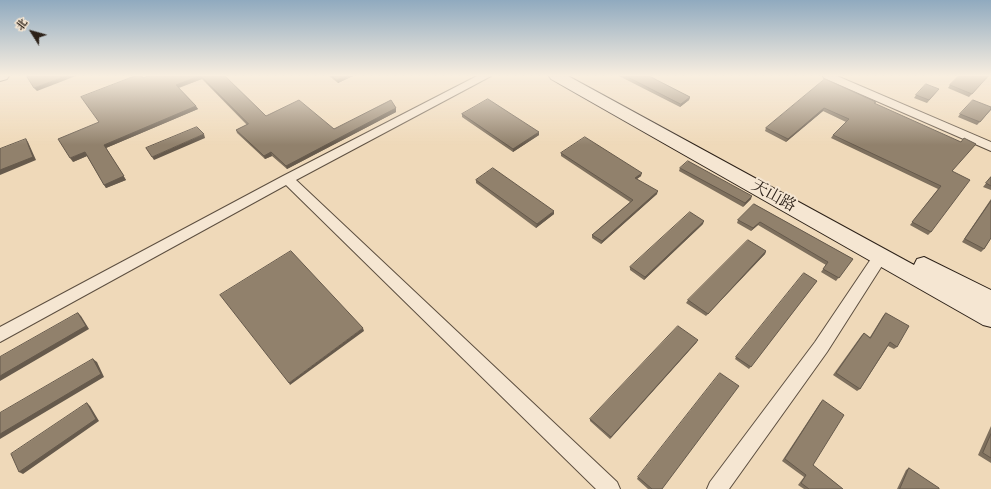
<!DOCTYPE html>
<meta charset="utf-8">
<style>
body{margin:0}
#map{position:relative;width:991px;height:489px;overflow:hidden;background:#efd9b9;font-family:"IM FELL English","Noto Serif SC",serif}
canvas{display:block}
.north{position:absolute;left:12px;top:12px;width:40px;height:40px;-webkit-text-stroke:3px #f5e6d2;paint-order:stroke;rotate:307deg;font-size:11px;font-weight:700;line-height:16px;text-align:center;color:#2c2118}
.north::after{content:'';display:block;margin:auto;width:14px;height:18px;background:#2c2118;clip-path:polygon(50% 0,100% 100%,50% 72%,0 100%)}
</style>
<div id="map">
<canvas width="991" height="489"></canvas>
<div class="north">北</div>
</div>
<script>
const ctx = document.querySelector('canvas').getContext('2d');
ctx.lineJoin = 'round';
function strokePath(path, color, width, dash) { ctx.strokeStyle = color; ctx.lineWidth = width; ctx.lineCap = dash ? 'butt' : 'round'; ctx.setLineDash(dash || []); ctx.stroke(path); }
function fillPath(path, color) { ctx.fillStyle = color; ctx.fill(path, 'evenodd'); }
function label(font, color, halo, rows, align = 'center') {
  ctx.font = font + ' "IM FELL English","Noto Serif SC",serif'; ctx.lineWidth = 4; ctx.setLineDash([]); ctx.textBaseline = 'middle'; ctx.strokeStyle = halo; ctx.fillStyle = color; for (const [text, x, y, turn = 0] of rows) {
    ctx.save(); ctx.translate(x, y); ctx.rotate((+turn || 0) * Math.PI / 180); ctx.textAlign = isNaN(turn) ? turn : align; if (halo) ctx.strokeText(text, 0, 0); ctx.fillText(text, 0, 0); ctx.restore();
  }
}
const street = new Path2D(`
 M477,76H491L296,180L617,482L620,489H596L286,185L0,342V327L283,176Z
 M823,76H837L991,142V151L824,78Z
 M880,251L885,253L887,257L885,261L827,352L729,489H707L710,482L815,342L875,253Z`);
const secondary = new Path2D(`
 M0,76H9L7,79L0,81Z
 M549,76H568L914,265L917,259L924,257L991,290V327L983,325L551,79Z`);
const wall = new Path2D(`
 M148,76H225L266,116L334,129L396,108V112L287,169L272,156L265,159L237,133L236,130L247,125L202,79L179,88L198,109L106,148L126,180L106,188L87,156L73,162L99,122Z
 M329,76H353L338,83Z
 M619,76H649L690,97L689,100L680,107Z
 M989,76L969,97L948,88L950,85Z
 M825,79L875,104L952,171L931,232L928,235L910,225L938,189L831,138L833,135L846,122L823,111L786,142L765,131L766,128Z
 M939,89L927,103L914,98L916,95Z
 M991,110L977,125L958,117L960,114Z
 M462,114L539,135L513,152L462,117Z
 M561,153L641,176L637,179L657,194L601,244L592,238V235L630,202L561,156Z
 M680,168L751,199L743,207L679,171Z
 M991,177V190L983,187Z
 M476,180L554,214L536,228L476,183Z
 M991,199V238L984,249L981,252L962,242Z
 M754,204L853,259L836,281L821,272L826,265L758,225L751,231L737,223L738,220Z
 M703,224L644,280L630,270V267Z
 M766,251L765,254L706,316L686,303L688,300Z
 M817,281L749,369L735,359L736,357Z
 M886,313L897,347L894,349L888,346L860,389L857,391L833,375L861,336L864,333L870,337L883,316Z
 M698,340L696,343L610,439L590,421V419Z
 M823,400L813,465L843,489H804L798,485L804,477L782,461L820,403Z
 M991,426V463L978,455Z
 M909,468L939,489H897L906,470Z
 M638,477L662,489H648L637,479Z`);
const shadedWall = new Path2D(`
 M66,76H76L37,91L34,88Z
 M199,76H201L202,79L177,88L176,85Z
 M346,76H353L338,83L337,80Z
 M690,97L689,100L680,107L681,104Z
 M196,106L198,109L106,148L126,180L106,188L104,185V145Z
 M396,108V112L287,169L286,166Z
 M824,108L823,111L786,142L788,139Z
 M539,132V135L513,152V149Z
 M204,134L205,138L154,160L152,157Z
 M26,139L28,142L36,160L0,175V170Z
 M85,152L87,156L73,162L70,158Z
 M271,152L272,156L265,159L264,156Z
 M642,173L641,176L634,181L635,178Z
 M658,191L657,194L601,244L602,241Z
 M752,196L751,199L743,207L745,203Z
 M554,211V214L536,228L537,224Z
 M704,221L703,224L644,280L645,277Z
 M760,222L758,225L751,231L753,228Z
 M766,251L765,254L706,316L708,314Z
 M78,313L81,316L89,329L0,381V376Z
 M363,328L364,331L290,385L289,383Z
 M698,340L696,343L610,439L611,437Z
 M93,359L97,362L104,377L0,439V434Z
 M87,403L90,406L99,421L23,474L19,472Z`);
const building = new Path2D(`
 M31,76H66L34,88L27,77Z
 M135,76H142L143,78L148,76H199L176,85L196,106L104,145L124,176L104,185L85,152L70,158L58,139L99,122L81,97Z
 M201,76H225L266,116L299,100L334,129L391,100L396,108L286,166L271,152L264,156L236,130L248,124Z
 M332,76H346L337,80Z
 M626,76H649L690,97L681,104Z
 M959,76H988L972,94L950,85Z
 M825,79L876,102L874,103L961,142L964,138L976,144L952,171L970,180L931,232L912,222L941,186L833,135L849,119L824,108L788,139L766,128Z
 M926,84L939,89L929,100L916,95Z
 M488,99L539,132L513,149L462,114Z
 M973,100L991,107V109L980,122L960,114Z
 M197,127L204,134L152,157L146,148Z
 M585,137L642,173L635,178L658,191L602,241L592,235L633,200L561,153Z
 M26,139L33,157L0,170V149Z
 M688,161L752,196L745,203L680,168Z
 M493,168L554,211L537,224L476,180Z
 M991,177V186L986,183Z
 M991,201V238L984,249L965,239Z
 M754,204L853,259L839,278L823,269L828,262L760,222L753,228L738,220Z
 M690,212L704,221L645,277L630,267Z
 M748,240L766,251L708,314L688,300Z
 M291,251L363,328L289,383L220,295Z
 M804,273L817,281L751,367L736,357Z
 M78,313L86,326L0,376V357Z
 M886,313L909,326L897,347L890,342L860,389L836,373L864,333L870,338Z
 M678,326L698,340L611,437L590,419Z
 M93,359L101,374L0,434V413Z
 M720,373L739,386L662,489H652L638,477Z
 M823,400L844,415L813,465L843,489H809L801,483L806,475L785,459Z
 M87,403L96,419L19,472L11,454Z
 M991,434V458L983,453Z
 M909,468L939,488V489H900Z`);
const streetNames = [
 ["天山路",773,197,29]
];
strokePath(street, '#5d4f40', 2);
strokePath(secondary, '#2c2118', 2);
fillPath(street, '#f5e6d2');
fillPath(secondary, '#f5e6d2');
fillPath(wall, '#7d6f5d');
fillPath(shadedWall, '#665a4c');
fillPath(building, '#91816c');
strokePath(building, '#665a4c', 1);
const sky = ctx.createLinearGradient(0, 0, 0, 145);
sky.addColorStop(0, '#90aabf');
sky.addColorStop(0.52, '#f8eee0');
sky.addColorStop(1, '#f8eee000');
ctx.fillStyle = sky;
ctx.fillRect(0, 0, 991, 145);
label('16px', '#2c2118', '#f5e6d2', streetNames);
</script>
